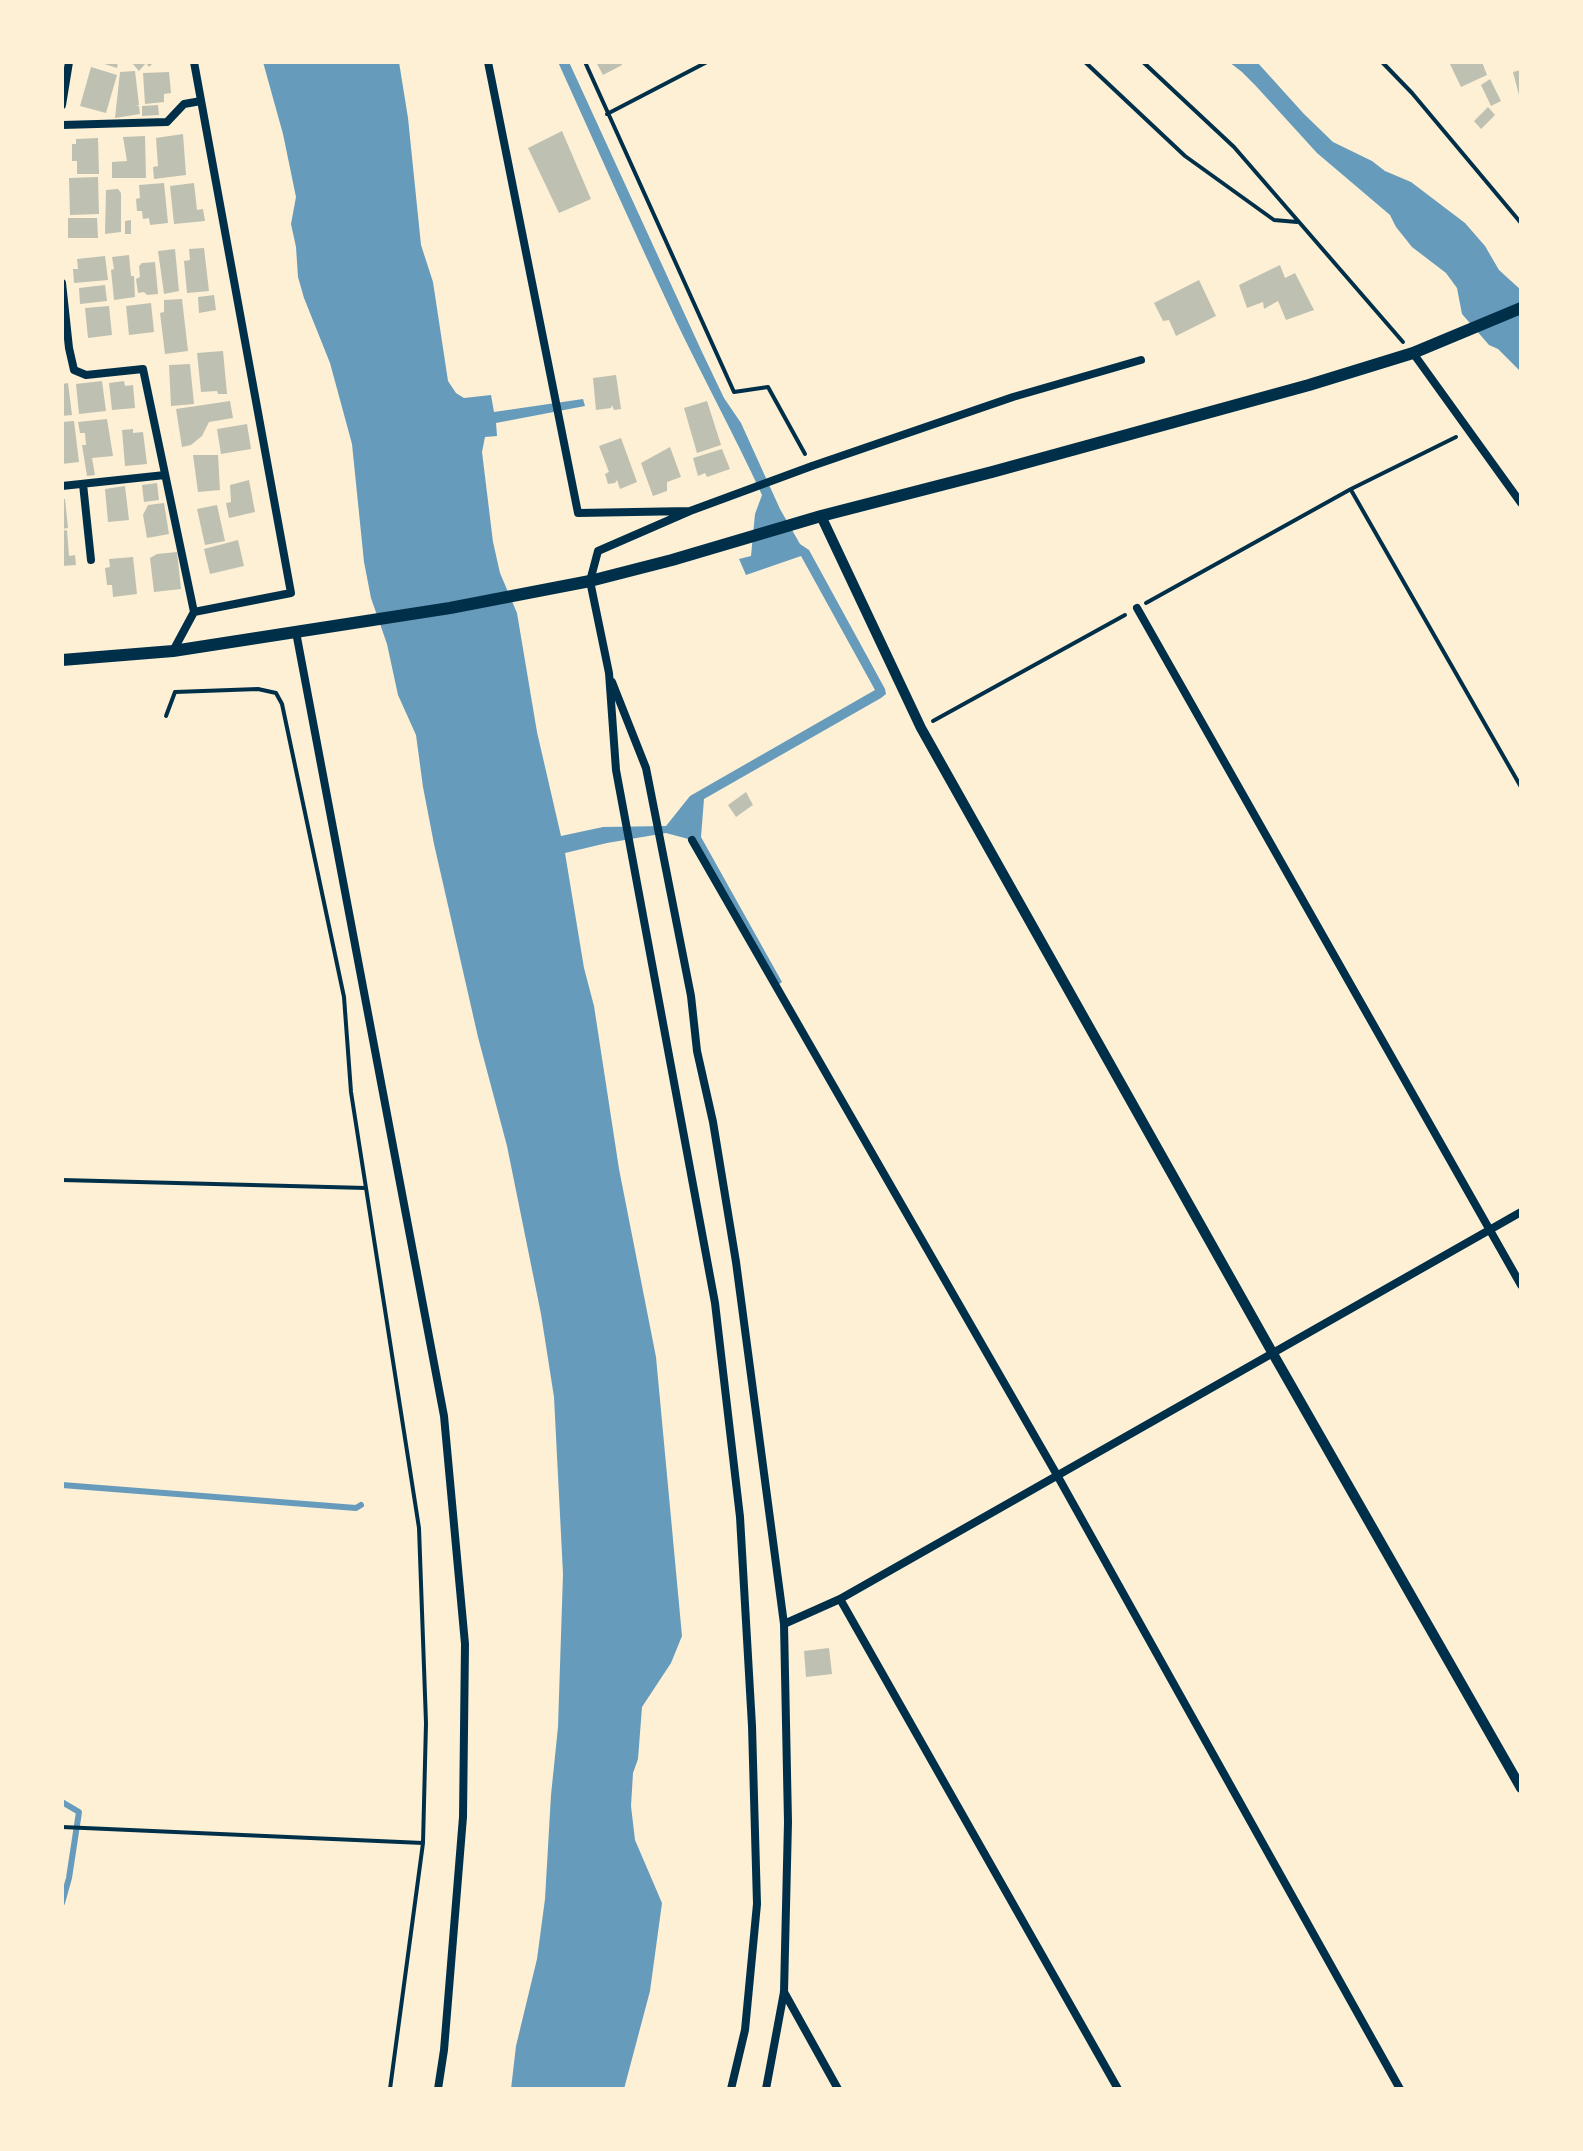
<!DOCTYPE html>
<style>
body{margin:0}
#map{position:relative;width:1583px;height:2151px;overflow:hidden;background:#fdf0d5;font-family:"Times New Roman",serif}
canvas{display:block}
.frame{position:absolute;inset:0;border:64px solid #fdf0d5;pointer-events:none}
</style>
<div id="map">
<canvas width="1583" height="2151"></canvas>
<div class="frame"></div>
</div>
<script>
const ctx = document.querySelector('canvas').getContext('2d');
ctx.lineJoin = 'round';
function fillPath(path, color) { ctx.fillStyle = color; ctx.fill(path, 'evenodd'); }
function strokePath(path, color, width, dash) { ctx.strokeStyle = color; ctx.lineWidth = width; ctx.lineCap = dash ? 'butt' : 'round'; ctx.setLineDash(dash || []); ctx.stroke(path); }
const water = new Path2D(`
 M263,62H399L408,118L421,245L433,282L448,381L456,393L464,398L491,395L494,412L583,399L585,406L496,423L497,436L485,437L482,452L493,542L500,573L517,613L537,732L561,836L603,827L666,826L690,796L875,690L801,556L746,575L739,559L751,556L755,514L762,495C735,436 703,378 675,319C635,234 597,148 558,62H569L702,352L724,398L741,423L780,509L800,544L809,550L885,689L886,694L881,698L704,799L701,837L782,982L775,987L692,840L666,833L607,843L565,853L584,968L594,1006L619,1169L656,1357L682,1636L671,1663L642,1707L638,1759L633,1773L631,1806L635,1840L662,1903L650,1991L624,2089H511L516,2046L537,1959L545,1899L551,1795L558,1727L563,1574L554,1397L541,1314L507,1146L478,1037L434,844L423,787L416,735L398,695L387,644L371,598L364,562L352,444L330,363L304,298L298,277L296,247L291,224L296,197L283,134Z
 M1229,62H1257L1304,114L1333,142L1372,161L1385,171L1411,182L1465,223L1485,246L1499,270L1521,290V372L1498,349L1489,345L1462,314L1457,288L1446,273L1412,247L1396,227L1390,215L1317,153L1255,85L1242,72Z`);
const stream = new Path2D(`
 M62,1485L356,1508L361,1505
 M62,1802L79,1812L69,1878L62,1903`);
const building = new Path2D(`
 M98,62H118L117,68Z
 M131,62H154L149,67L146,63L139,71Z
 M596,62H621L622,65L603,75Z
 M1449,62H1482L1487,75L1461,87Z
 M91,67L117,75L106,113L80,106Z
 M1521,70V99H1520L1513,72Z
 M135,71L139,105L136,106H139L140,114L115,118L120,72Z
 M169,72L171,93L164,94V102L145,104L143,73Z
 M1490,79L1501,101L1491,106L1481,85Z
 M158,105L159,115L142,116V106Z
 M1488,107L1495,115L1481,129L1474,121Z
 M562,131L591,199L559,213L528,148Z
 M183,134L186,175L154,179L153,167L158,166L156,138Z
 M145,136L146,178H112V162L127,161L123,137Z
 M98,138L99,174H77V161H72V144H76V139Z
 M98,177L99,214L70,215L69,178Z
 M164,183L168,223L150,225L149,218L143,219L142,211H137L136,199L140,198L139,185Z
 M194,183L197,210L203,209L205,221L174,224L170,186Z
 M118,189L121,193V232L105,234L106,190Z
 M68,218H97L98,238H68Z
 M131,220V234H125V221Z
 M204,248L209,291L187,293L184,261L190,260L189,249Z
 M175,249L179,291L164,294L158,251Z
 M129,255L131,276H134L135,297L114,300L111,270L114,269L112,257Z
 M105,256L108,280L74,283L73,269H78L77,259Z
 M155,262L158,294L147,295L144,292L138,293L136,279L140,277L139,266L142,263Z
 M1280,265L1285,278L1295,273L1314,310L1286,320L1278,301L1264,309L1263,302L1247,308L1239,285Z
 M1199,280L1216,316L1176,336L1169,320L1163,321L1154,303Z
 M105,285L107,301L80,304L79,288Z
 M214,295L216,310L199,313L198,297Z
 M182,299L188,351L165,354L160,313L164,312V300Z
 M151,303L154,332L129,335L126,306Z
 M109,306L112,335L88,338L85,308Z
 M223,351L227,394H218L217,391L201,392L197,353Z
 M190,364L194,404L171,406L169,365Z
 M616,375L621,409L614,410L612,405L611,408L596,410L593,378Z
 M102,381L106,411L79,414L76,384Z
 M124,381L125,386L133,385L135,408L112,410L109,383Z
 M68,383L72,415L62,416V384Z
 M230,401L233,418L209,422L202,436L191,445L182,447L176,409Z
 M707,401L721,445L697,453L684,408Z
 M107,419L113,456L92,458L95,475L87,476L82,445H86L85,433H80L78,422Z
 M74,421L79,462L62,464V422Z
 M247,424L251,449L221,454L217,429Z
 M133,429V433L143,432L147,464L125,466L122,430Z
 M621,438L637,482L620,489L617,480L615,483L608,484L605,474L609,472L599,446Z
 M670,447L681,477L667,482V491L653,496L641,463Z
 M722,449L730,469L707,477L705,473L698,476L693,458Z
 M193,455H218L220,490L198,492Z
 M249,480L255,512L229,518L226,503L231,502L230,485Z
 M157,483L159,500L144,502L142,485Z
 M125,486L129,520L108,522L105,489Z
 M62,499H65L68,528L62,529Z
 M164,503L169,534L147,538L143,515L148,505Z
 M217,505L225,541L205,545L197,509Z
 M67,530L69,556L75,555L76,565L62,566V531Z
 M238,540L244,566L210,574L204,549Z
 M177,552L181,589L154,592L150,558L157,554Z
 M133,557L137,594L113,597L112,585H107L105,568L110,567L109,559Z
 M746,792L753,805L736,817L728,805Z
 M829,1648L832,1674L806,1677L804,1651Z`);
const path = new Path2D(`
 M585,62L734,392L768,387L805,454
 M1085,62L1185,156L1274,220L1297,222
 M1143,62L1234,147L1403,342
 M1382,62L1412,93L1521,223
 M607,114L707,62
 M1351,490L1521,787
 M1146,603L1351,489L1456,437
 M166,716L175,692L258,689L276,693L282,704L344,997L351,1092L366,1188
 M933,721L1125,615
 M62,1180L366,1188L419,1528L426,1723L423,1843L390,2089
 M62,1827L423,1843`);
const minor = new Path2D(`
 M194,62L291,593L194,612
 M488,62L578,513L690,511L812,466L1013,397L1141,360
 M62,105L69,62
 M62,125L167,122L184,104L201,101
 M62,283L69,348L74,370L86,375L143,369L194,612L173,651
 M1413,353L1521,503
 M83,484L91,560
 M62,486L165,475
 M690,511L598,551L590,581L609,673L616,770L715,1303L740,1517L752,1726L757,1904L745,2030L731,2089
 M1137,608L1521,1285
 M296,632L444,1416L465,1644L463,1817L444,2050L438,2089
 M612,682L646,768L691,996L697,1051L713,1122L736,1262L784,1624L788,1822L784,1992L766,2089
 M692,840L1057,1475L1400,2089
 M840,1599L1118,2089
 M784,1624L840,1599L1521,1212
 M784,1992L838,2089`);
const tertiary = new Path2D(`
 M821,516L921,728L1272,1352L1521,1788`);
const secondary = new Path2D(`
 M62,660L173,651L450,608L590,581L672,560L821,516L992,472L1309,385L1413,353L1521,308`);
fillPath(water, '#669bbc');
strokePath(stream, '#669bbc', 6);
fillPath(building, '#bec0b2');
strokePath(path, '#003049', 4);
strokePath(minor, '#003049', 8);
strokePath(tertiary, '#003049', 10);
strokePath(secondary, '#003049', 12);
</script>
